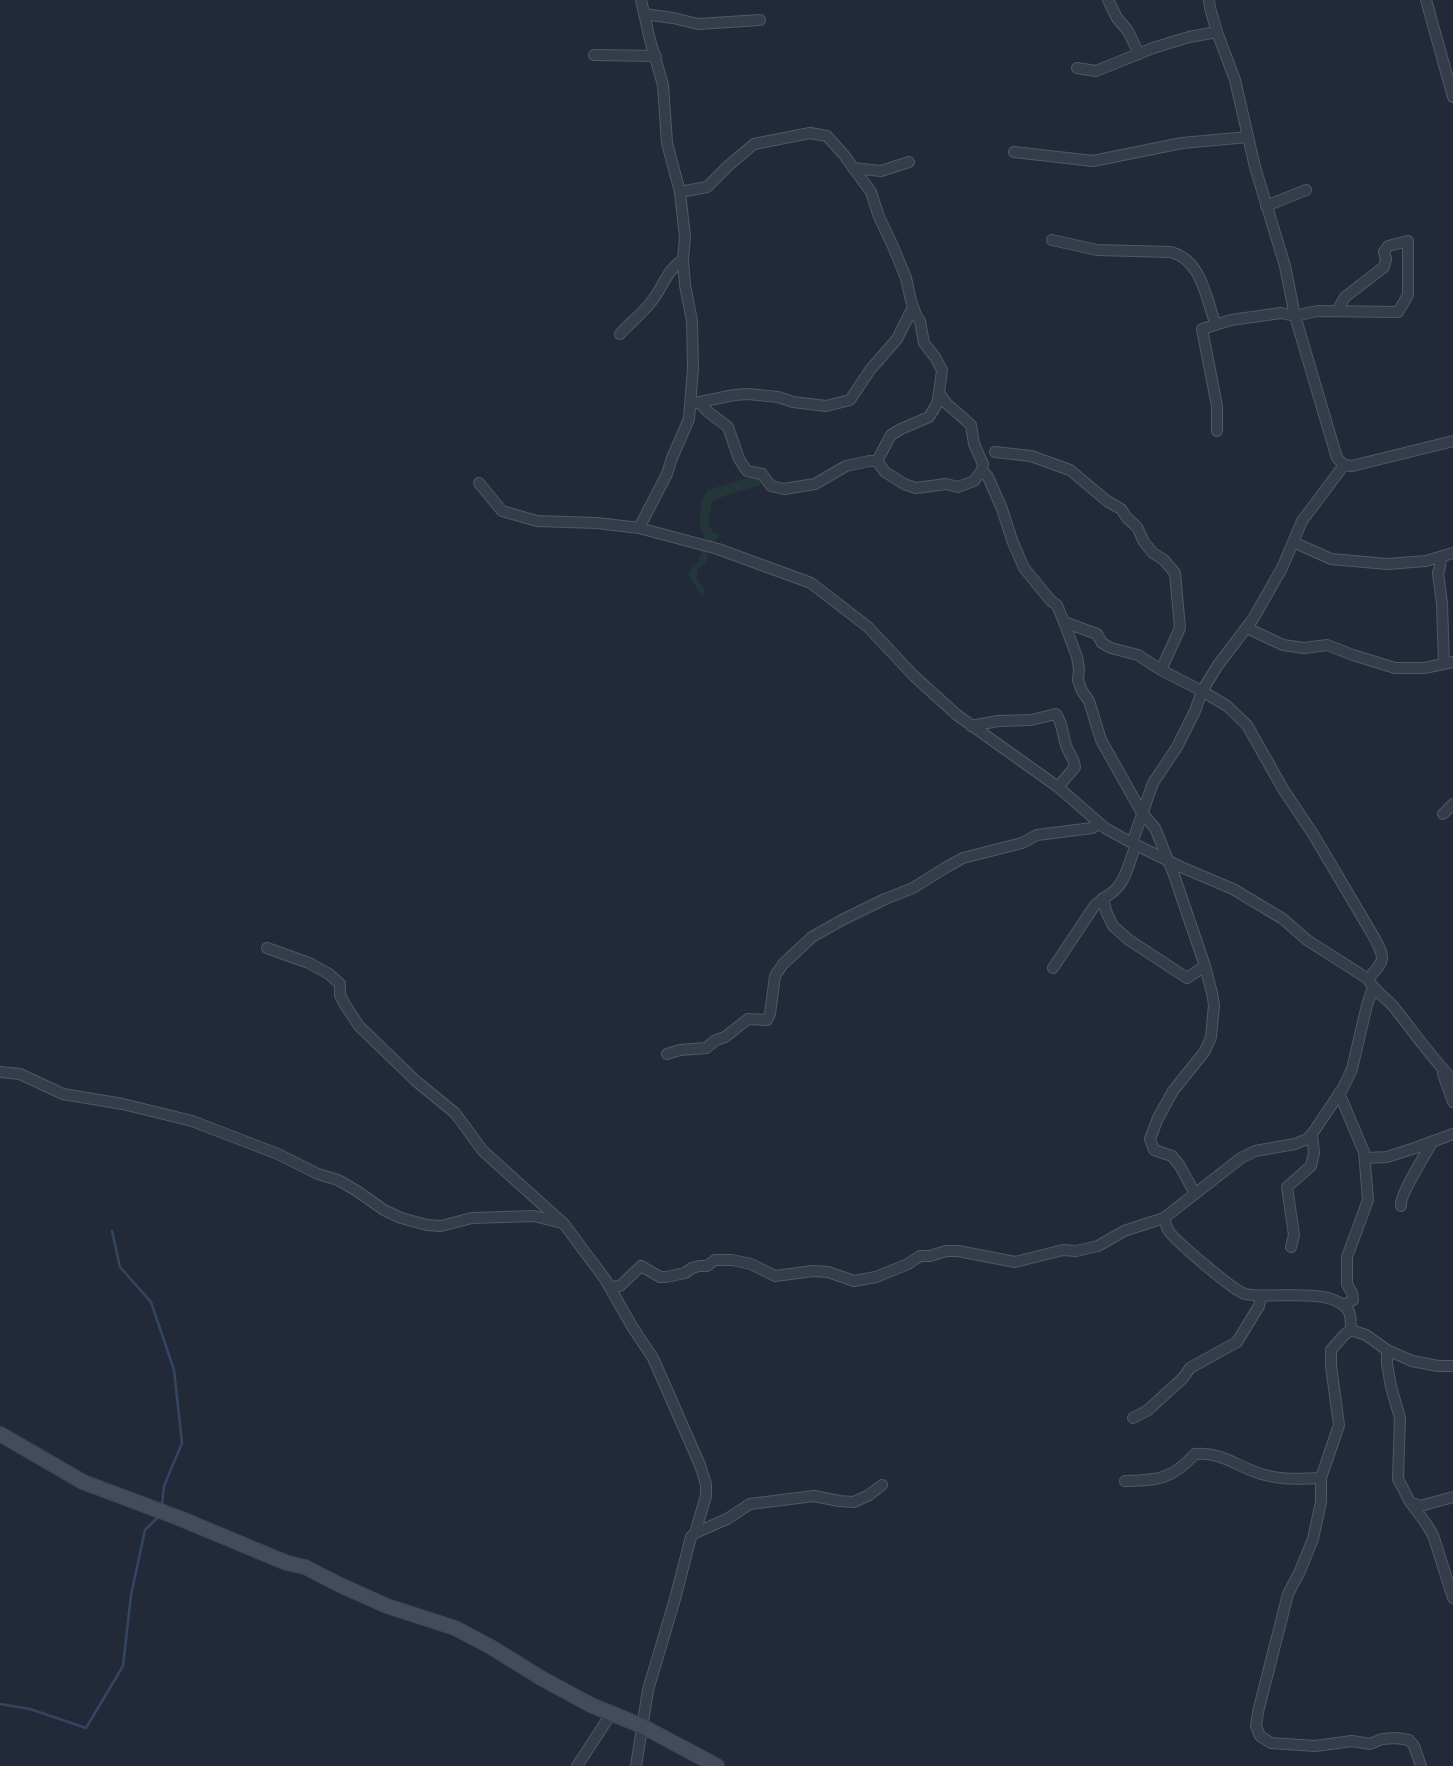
<!DOCTYPE html>
<style>
body{margin:0}
canvas{display:block;background:#222a3a}
</style>
<canvas width="1453" height="1766"></canvas>
<script>
const ctx = document.querySelector('canvas').getContext('2d');
ctx.lineJoin = 'round';
function fillPath(path, color) { ctx.fillStyle = color; ctx.fill(path, 'evenodd'); }
function strokePath(path, color, width, dash) { ctx.strokeStyle = color; ctx.lineWidth = width; ctx.lineCap = dash ? 'butt' : 'round'; ctx.setLineDash(dash || []); ctx.stroke(path); }
const green = new Path2D(`
 M761,474L760,485L726,495L712,502L708,524L713,532L720,535L708,550L707,561L697,570V579L705,590L702,596L688,574L699,561L705,539L700,524L701,502L708,490Z`);
const stream = new Path2D(`
 M112,1231L120,1267L151,1302L174,1370L182,1443L164,1486L162,1505
 M0,1704L30,1709L86,1728L123,1666L131,1595L145,1530L159,1516`);
const street = new Path2D(`
 M641,0L650,40L663,85L667,143L680,192L685,237L683,260L685,285L692,321L693,368L689,419L672,458L667,474L639,528L718,549L811,583L868,627L914,676L957,715L1058,787L1105,828L1132,843L1181,867L1233,889L1283,919L1307,940L1368,979C1374,991 1385,997 1393,1006C1413,1031 1431,1057 1453,1080
 M1108,0L1117,18L1128,31L1139,54
 M1209,0L1210,8L1217,32L1235,80L1255,167L1285,266L1295,316L1337,458L1344,465L1352,466L1453,441
 M1426,0L1453,97
 M644,14L673,18L698,24L760,20
 M594,55L656,56
 M1077,68L1096,71L1153,48L1189,37L1217,32
 M1014,152L1093,161L1182,143L1248,137
 M853,168L881,171L909,162
 M680,192L707,187L728,166L754,144L810,133L827,136L844,155L871,192L879,217L892,244L906,278L911,301L917,317L920,321L924,343L935,357L942,370L939,393L946,403L971,425L974,444L983,464L982,470L988,477L1002,509L1012,540L1024,568L1051,601L1057,605L1064,622L1097,634L1102,643L1111,648L1138,655L1161,670L1202,691L1227,706L1247,725L1283,789L1313,834L1374,937C1386,960 1385,960 1368,979
 M1266,206L1306,190
 M1052,240L1097,250L1171,252C1202,260 1206,299 1216,325
 M620,334C630,323 642,314 651,302C663,288 666,270 683,260
 M699,402L707,411L728,427L739,459L747,471L762,474L771,486L784,489L815,484L846,466L869,461H877L885,472L904,484L916,488L946,484L958,487L974,481L982,470
 M695,403L734,395L748,394L778,397L793,402L826,406L850,400L870,370L897,339L911,311L914,309
 M1217,431V406L1202,329L1231,320L1281,313L1295,316L1317,311L1398,312L1408,295V241L1388,246L1384,252L1386,259L1384,267L1345,297L1337,311
 M995,452L1031,456L1070,470L1107,501L1121,509L1127,518L1137,527L1144,542L1153,553L1164,560L1175,573L1180,628L1161,670
 M877,461L891,435L901,429L929,417L937,404L939,393
 M479,483L502,511L537,521L597,523L639,528
 M1293,542L1331,559L1387,564L1426,561L1453,553
 M1441,557L1440,567L1438,573L1442,604L1444,664
 M1064,622L1077,657L1079,669L1078,680L1082,691L1089,701L1101,740L1142,813L1155,828L1174,875L1205,966L1212,993L1214,1005L1211,1037L1205,1051L1173,1091L1158,1118L1150,1139L1154,1150L1172,1156L1180,1166L1195,1194
 M1247,628L1283,645L1304,648L1327,645L1353,655L1395,668H1424L1453,662
 M971,726L998,721L1031,720L1056,714C1064,725 1062,738 1068,750C1071,756 1074,759 1075,767L1058,787
 M1443,814L1453,804
 M1132,843L1153,783L1177,747L1195,711L1202,691L1218,665L1253,619L1282,568L1302,521L1344,465
 M1103,898L1106,911L1113,926L1129,940L1187,978L1205,966
 M267,948L309,963L329,974L340,984V995L344,1003L359,1026L417,1082L455,1113L483,1151L564,1224L605,1279L633,1328L653,1358L700,1465L706,1484V1496L695,1533L691,1537L675,1599L648,1690L636,1766
 M1053,968L1093,908C1099,899 1110,896 1117,888C1127,877 1130,859 1136,845
 M667,1054L680,1050L706,1048L716,1040L725,1037L748,1019L767,1020L770,1014L775,976L783,964L812,937L842,920L885,899L913,888L945,868L963,858L1022,843L1037,835L1092,828L1099,824
 M0,1072L20,1074L63,1094L123,1104L192,1121L278,1154L318,1174L338,1180L357,1191L384,1210L401,1218L427,1225L441,1226L472,1218L534,1216L562,1223
 M1443,1074L1453,1102
 M1339,1093L1364,1152L1367,1187L1368,1200L1347,1257V1284L1352,1293L1353,1300L1346,1304H1342
 M1365,1158L1387,1157L1415,1148L1453,1134
 M1401,1206C1399,1196 1426,1153 1433,1141
 M1164,1218C1165,1221 1166,1226 1168,1230C1174,1240 1234,1291 1245,1294C1271,1300 1334,1285 1349,1312C1351,1317 1351,1325 1351,1330
 M1291,1247L1294,1235L1287,1187L1311,1166L1314,1153L1312,1134
 M610,1287L620,1286L641,1266L660,1277H666L685,1273L692,1268L699,1266H707L715,1260H732L751,1264L775,1276L813,1271L828,1272L854,1281L876,1277L908,1264L920,1256H930L946,1251H958L1015,1262L1063,1250L1076,1251L1098,1246L1124,1231L1164,1218L1241,1158L1255,1151L1295,1144L1307,1139L1312,1134L1343,1088L1352,1069L1367,1005L1373,988
 M1387,1350V1364L1391,1387L1400,1418L1398,1479L1410,1502L1425,1522L1433,1535L1453,1598
 M1133,1418L1148,1410L1183,1378L1190,1368L1237,1342L1259,1306L1261,1296
 M1125,1481C1158,1480 1171,1480 1195,1454C1222,1451 1240,1469 1265,1475C1284,1480 1302,1479 1321,1478
 M1410,1502L1420,1506L1453,1497
 M695,1533L727,1519L750,1504L814,1496L839,1501L854,1502L869,1495L882,1485
 M577,1766L611,1714
 M1421,1766L1414,1746L1409,1740L1396,1738L1382,1739L1370,1744L1352,1741L1315,1746L1271,1743L1260,1736L1256,1726L1258,1712L1288,1594L1300,1571L1313,1539L1321,1502V1478L1339,1425L1331,1366V1350L1344,1335L1351,1330L1366,1335L1387,1350L1412,1361L1438,1366H1453`);
const secondary = new Path2D(`
 M0,1434L83,1482L179,1518L287,1563L305,1567L340,1585L387,1606L455,1628L491,1647L541,1678L591,1705L642,1726L717,1766`);
fillPath(green, '#23373b');
strokePath(stream, '#354561', 2.5);
strokePath(street, '#505765', 12);
strokePath(secondary, '#3e4653', 16);
strokePath(street, '#353d4a', 10);
strokePath(secondary, '#434b5d', 14);
</script>
